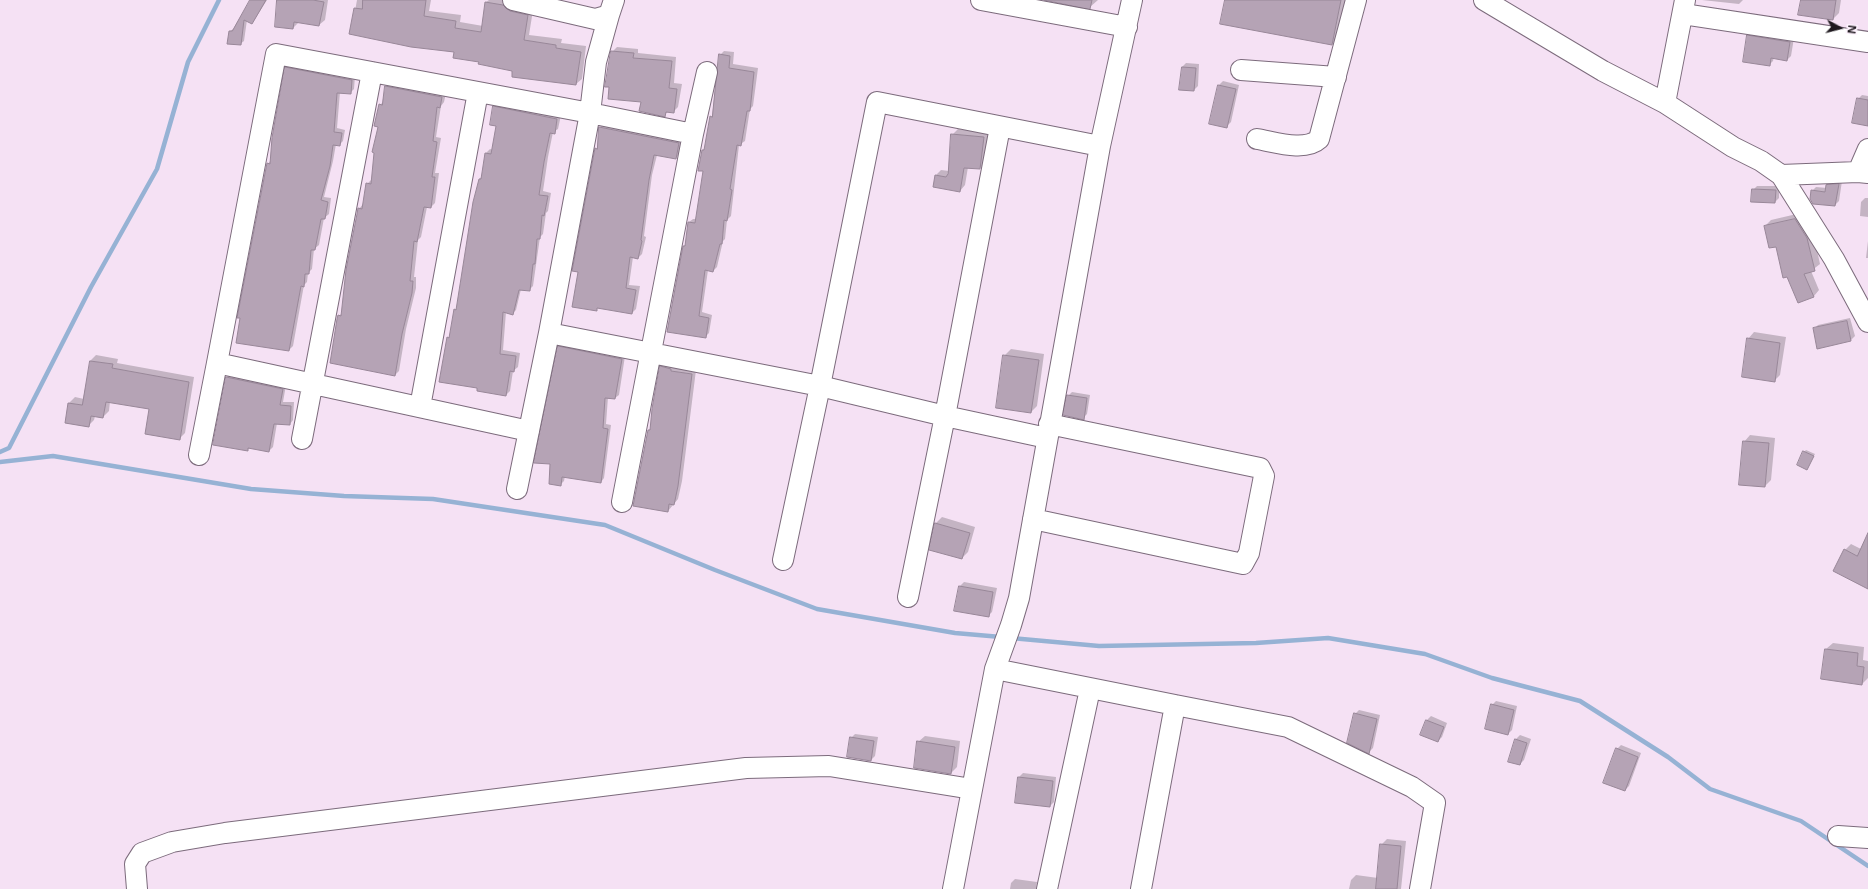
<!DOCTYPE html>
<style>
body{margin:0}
#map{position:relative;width:1868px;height:889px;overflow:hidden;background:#f5e1f4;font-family:"Open Sans",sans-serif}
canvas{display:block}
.north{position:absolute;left:1820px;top:8px;width:40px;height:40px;-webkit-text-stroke:3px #fdf2fd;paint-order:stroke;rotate:97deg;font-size:11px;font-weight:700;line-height:16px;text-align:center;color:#1f191f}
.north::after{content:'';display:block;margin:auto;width:14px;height:18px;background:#1f191f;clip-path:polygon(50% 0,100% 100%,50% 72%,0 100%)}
</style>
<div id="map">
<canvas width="1868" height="889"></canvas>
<div class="north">N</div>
</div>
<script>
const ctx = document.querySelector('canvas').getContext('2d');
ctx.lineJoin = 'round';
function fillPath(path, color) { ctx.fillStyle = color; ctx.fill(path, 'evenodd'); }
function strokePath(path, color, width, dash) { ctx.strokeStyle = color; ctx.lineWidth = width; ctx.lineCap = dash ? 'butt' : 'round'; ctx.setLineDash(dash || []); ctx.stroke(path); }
const shadow = new Path2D(`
 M251,0H267L255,19L252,23L247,20L244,41L240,44L230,31L235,28Z
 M278,0H328L325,20L319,25L299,22L293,28Z
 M357,0H431L429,11L461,15L460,22L483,26L486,2L489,0H510L533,10L529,35L562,39L561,43L586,46L582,79L576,84L513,70L480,61L455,51L351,33Z
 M1050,0H1098L1090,7Z
 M1226,0H1347L1340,36L1332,44Z
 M1702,0H1743L1739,4Z
 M1802,0H1841L1839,13L1833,19Z
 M1752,32L1794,38L1791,56L1787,60L1774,57L1773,61L1769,65L1748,36Z
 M617,47L638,49V53L676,57L674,83L682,84L678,107L673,112L669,111L664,115L642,101L610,86L612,52Z
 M724,51L734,52L733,64L758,68L753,106L750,109L745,141L739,145L731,216L727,220L725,239L723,241L717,267L713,271L708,270L702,312L712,315L709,333L705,337L668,331L684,246L686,244L689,222L693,219H697L705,171L703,150L705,148L711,117L714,114L720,55Z
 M1186,63L1199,64L1198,86L1194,90L1182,67Z
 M290,64L355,76L354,89L350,93L340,92L337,128L345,130L343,141L339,145L336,144L333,161L324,197L331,198L329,214L324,218L319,245L314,249L312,269L308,273L307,282L304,285L293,346L289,350L268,164L271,160L286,68Z
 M1223,81L1239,85L1231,122L1227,126L1219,85Z
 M390,82L446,93L444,102L441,106L436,137L441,138L435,173H439L435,203L431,207H427L421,237L418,240L414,277H416V288L406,329L399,371L395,375L339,316L343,312L359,209L363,204L367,184L372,179L379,126L380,105L384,101L386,87Z
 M1862,95L1868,96V125L1858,99Z
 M498,103L561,115L558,129L553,132L548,157L543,191L551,193L548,211L546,213L543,234L540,237L533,286L529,290L521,289L516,310L512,314L506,312L503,350L520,353L518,367L513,371L510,391L506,395L478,387L448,338L451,334L455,310L457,308L479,179L483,176L486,153L490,149L493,150L497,125L494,107Z
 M604,123L682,139L680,154L676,158L657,155L652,175L644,236L646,237L642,254L638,258L633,257L629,285L640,286L636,309L632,313L599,307L596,309V149L598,147L600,127Z
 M958,129L989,132L985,163L980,168L968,167L965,185L960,191L936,175L941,170L949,171L952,135Z
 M1831,181H1842L1839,201L1835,205L1812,191L1816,187L1827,188Z
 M1757,186H1779V198L1775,202L1753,190Z
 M1865,198H1868V217L1860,216L1861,202Z
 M1801,213L1813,232L1820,264L1811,271L1819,290L1814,296L1799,302L1777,245L1765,226L1771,220Z
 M1868,241V258H1866Z
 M1850,318L1855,336L1851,340L1814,329L1818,325Z
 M1754,332L1786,337L1780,375L1774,381L1748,339Z
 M563,343L625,356L619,395L615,398L608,397L606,424L611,425L604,478L601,482L565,476L564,481L560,485L551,464L559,347Z
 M1011,349L1044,354L1037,406L1031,412L1004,356Z
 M96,355L118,359L117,363L194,377L185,433L179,439L150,408L110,401L109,411L103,417L95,416L94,420L89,425L66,422L69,403L75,397L84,399L90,361Z
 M665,363L696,370L682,481L678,499L668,511L649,430L651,428L661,367Z
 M231,373L286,385L283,402H294L293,420L290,424L277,423L273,447L269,451L250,448L247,450L227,377Z
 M1072,392L1090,395L1087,414L1083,418L1068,396Z
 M1750,435L1775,438L1771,480L1765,486L1744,442Z
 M1806,450L1815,454L1807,468L1804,452Z
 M942,517L975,527L968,552L962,558L930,549L936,523Z
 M1868,539V588L1845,550L1851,544L1861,549Z
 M964,582L997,588L992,612L988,616L955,610L960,586Z
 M1833,643L1864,647L1863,660L1868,661V678L1862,684L1823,679L1826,649Z
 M1496,701L1517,706L1512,730L1508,734L1492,705Z
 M1359,710L1380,715L1373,748L1369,752L1355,714Z
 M1431,716L1447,723L1442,737L1438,741L1427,720Z
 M855,734L878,737L875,756L871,760L851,738Z
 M1520,735L1531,739L1524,760L1520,764L1516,739Z
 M925,736L960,741L957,767L951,773L918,742Z
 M1621,745L1641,753L1629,786L1625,790L1617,749Z
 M1023,773L1056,777L1054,802L1050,806L1019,777Z
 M1387,839L1406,841L1401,889H1349L1351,880L1356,875L1378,878L1381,845Z
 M1015,879L1037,882L1036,889H1010L1011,883Z`);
const stream = new Path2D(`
 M0,452L9,448L91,287L157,169L188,62L219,0
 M0,462L53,456L251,489L344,496L433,499L605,525L715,570L817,609L955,633L1001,637
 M1011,638L1099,646L1256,643L1328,638L1425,654L1492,678L1580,701L1668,757L1710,789L1801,821L1868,866`);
const building = new Path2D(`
 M250,0H266L252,24L244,20L241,45L227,44L229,31H232Z
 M277,0H313L324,2L319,26L294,22L293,29L275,27Z
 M363,0H426L424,16L456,21L455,28L481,32L485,2L503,5L510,11L528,15L524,40L556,45V48L581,52L576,85L512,77V71L478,64L479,62L453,58L454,52L411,47L349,34L354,8L362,9Z
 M1044,0H1092L1090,9Z
 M1225,0H1341L1332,45L1220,24Z
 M1801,0H1836L1833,20L1798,15Z
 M1747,35L1790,42L1787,61L1771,58L1770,66L1743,62Z
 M611,51L634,53L633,58L672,61L669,88L677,89L674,113L666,112L665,117L639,111L641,102L608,99L609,87H605Z
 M719,54L730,56L729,68L754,72L750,111H747L741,146L737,145L730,189L732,190L727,221L724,220L722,244H720L713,272L705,270L699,316L709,318L706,338L667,332L683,246H685L688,222L695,223L703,171H698L702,150H704L710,116L712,117Z
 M285,67L352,80L351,94L337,93L334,132L342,133L340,146L333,145L330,166L321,200L328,202L325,219H321L315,250H311L309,274H305L304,287L301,286L289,351L236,343L240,318H237L267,163L270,164L272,138Z
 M1182,67L1196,68L1194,91L1179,90Z
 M1218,85L1236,89L1227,128L1209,124Z
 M385,86L442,97L440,108L437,107L433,141L437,142L432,177H435L431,208L424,207L417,242L414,241L410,281H413L412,293L402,334L395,376L330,363L337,319L338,315L341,316L346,270L357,214L358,208L362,209L366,183L371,184L374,153L372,152L378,127L374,126L379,104L382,105Z
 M1857,98L1868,100V126L1852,123Z
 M493,106L557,119L555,134L550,133L544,162L539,195L548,196L544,216L542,215L540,239H537L535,264H533L530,291L519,290L513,315L503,312L500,354L516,356L514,372L510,371L506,396L477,391V388L439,382L447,337L449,338L454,309L456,310L473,202L479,179H481L485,153L491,154L496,126L490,125Z
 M599,127L679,143L676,159L654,155L649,180L641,240L642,241L638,259L630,257L626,288L636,290L632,314L597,308V311L572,307L578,272L572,271L595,148L597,149Z
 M951,134L984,137L980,169L964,168L960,192L933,187L935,175L946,177L948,174Z
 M1839,184L1835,206L1813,204L1810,199L1811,190L1825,192L1826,185Z
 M1752,189L1776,190L1775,203L1751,202Z
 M1795,219L1807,238L1815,271L1804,274L1814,297L1798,303L1787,277L1783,278L1776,247L1769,248L1764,226Z
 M1847,321L1851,341L1817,349L1813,328Z
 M1747,338L1780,343L1775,382L1742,377Z
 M558,346L622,359L615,399L605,398L603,428L608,429L601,483L562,477L561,486L549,484L550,464L534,463Z
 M1003,355L1039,360L1031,413L996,408Z
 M90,361L113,364L112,368L189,382L180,440L145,434L149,409L106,402L103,418L91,416L89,427L65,423L68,403L82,405Z
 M660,366L671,369V371L692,374L678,486L674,505L669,504L668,512L633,506L648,430H650L652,409Z
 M226,377L283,389L280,405L291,406L290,425L274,424L269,452L248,448V451L213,445Z
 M1067,395L1087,398L1084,420L1063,415Z
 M1743,441L1769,443L1765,487L1739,485Z
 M1803,451L1814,456L1807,470L1797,465Z
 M935,523L970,533L962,559L929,550Z
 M1868,533V589L1833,571L1844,549L1857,556Z
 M959,586L993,592L989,617L954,611Z
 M1825,649L1858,653L1857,666L1864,667L1862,685L1821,679Z
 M1491,704L1514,710L1508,735L1485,729Z
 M1354,713L1377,719L1369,754L1347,743Z
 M1426,720L1444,727L1438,742L1420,735Z
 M850,737L874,741L871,761L847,757Z
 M1515,739L1527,743L1520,765L1508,762Z
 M917,741L955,747L951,774L914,768Z
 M1616,748L1638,757L1625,791L1603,783Z
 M1018,777L1053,781L1050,807L1015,803Z
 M1380,844L1401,846L1397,889H1376Z`);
const minor = new Path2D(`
 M513,0L595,19L609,15L614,0
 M981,0L1127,27
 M1484,0L1603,71L1665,103L1733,147L1761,161L1781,175L1834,259L1868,322
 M1683,14L1868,42
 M609,15L596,62L590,113L693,134L622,502
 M1241,70L1336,77
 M1665,103L1685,0
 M693,134L707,72
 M1257,139C1275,142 1305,152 1319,139L1356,0
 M1858,172L1868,149
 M1781,175L1858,172L1868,173
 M420,407L478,92
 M529,431L217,363L276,54L590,113L549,333
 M302,439L372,72
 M199,455L217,363
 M517,489L549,333L820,386L945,416L1047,438
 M1033,519L1243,564L1249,553L1264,476L1260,468L1049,424
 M783,560L820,386L877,102L1100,146
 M908,597L945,416L1000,127
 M995,669L1175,705L1141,889
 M1175,705L1288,727L1412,787L1435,803L1420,889
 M1838,836L1868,838
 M137,889L135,864L142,853L172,842L225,833L746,768L829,766L972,789
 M953,889L995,669L1011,625L1019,598L1100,146L1132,0
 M1047,889L1090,689`);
fillPath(shadow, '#0003');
strokePath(stream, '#96b2d4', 4.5);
fillPath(building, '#b5a3b5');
strokePath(building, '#988798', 1);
strokePath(minor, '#7c6b7c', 22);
strokePath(minor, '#fff', 20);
</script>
